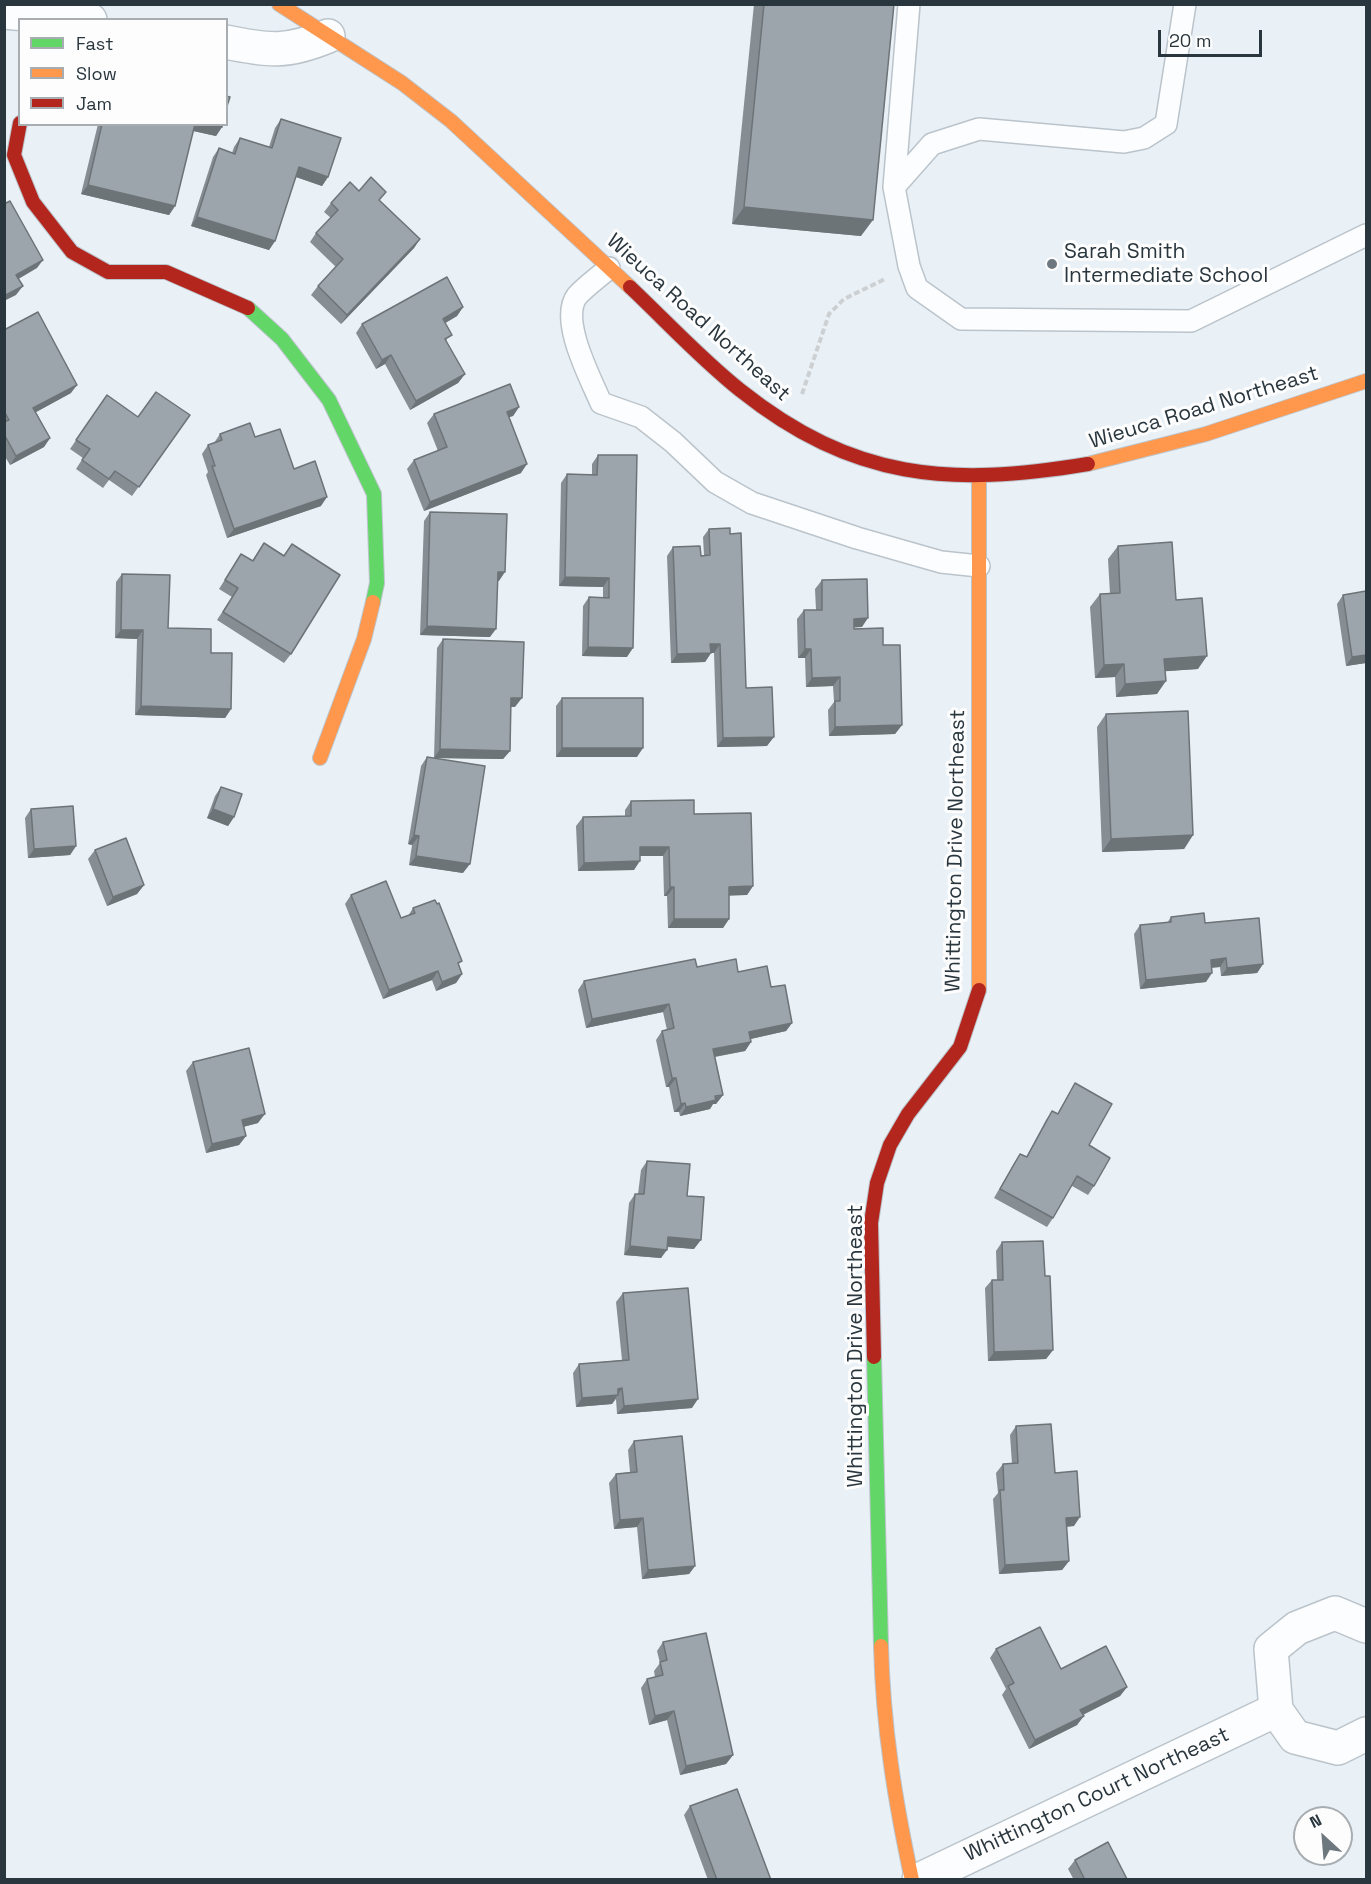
<!DOCTYPE html>
<style>
body{margin:0}
#map{position:relative;width:1371px;height:1884px;overflow:hidden;background:#eaf1f6;font-family:"Space Grotesk",sans-serif}
canvas{display:block}
.frame{position:absolute;inset:0;border:6px solid #29363e;pointer-events:none}
.legend{position:absolute;left:18px;top:18px;width:210px;height:108px;box-sizing:border-box;background:#fdfdfd;border:2px solid #a8adb1;margin:0;padding:8px 10px;list-style:none;font-size:18px;color:#29363e}
.legend li{display:flex;align-items:center;gap:12px;height:30px}
.legend b{width:30px;border:2px solid #a8adb1}
.north{position:absolute;left:1293px;top:1806px;width:60px;height:60px;box-sizing:border-box;background:#fdfdfd;border:2px solid #a8adb1;border-radius:50%;rotate:334deg;font-size:16px;font-weight:700;line-height:24px;text-align:center;color:#29363e}
.north::after{content:'';display:block;margin:auto;width:21px;height:27px;background:#6d777e;clip-path:polygon(50% 0,100% 100%,50% 72%,0 100%)}
.scale{position:absolute;left:1158px;top:30px;width:104px;height:27px;box-sizing:border-box;border:3px solid #29363e;border-top:0;padding-left:8px;font-size:18px;line-height:21px;white-space:nowrap;color:#29363e;-webkit-text-stroke:4px #fdfdfd;paint-order:stroke}
</style>
<div id="map">
<canvas width="1371" height="1884"></canvas>
<div class="frame"></div>
<ul class="legend">
<li><b style="height:8px;background:#63d668"></b>Fast</li>
<li><b style="height:8px;background:#ff974d"></b>Slow</li>
<li><b style="height:8px;background:#b3261e"></b>Jam</li>
</ul>
<div class="north">N</div>
<div class="scale">20 m</div>
</div>
<script>
const ctx = document.querySelector('canvas').getContext('2d');
ctx.lineJoin = 'round';
function strokePath(path, color, width, dash) { ctx.strokeStyle = color; ctx.lineWidth = width; ctx.lineCap = dash ? 'butt' : 'round'; ctx.setLineDash(dash || []); ctx.stroke(path); }
function fillPath(path, color) { ctx.fillStyle = color; ctx.fill(path, 'evenodd'); }
function label(font, color, halo, rows, align = 'center') {
  ctx.font = font + ' "Space Grotesk",sans-serif'; ctx.lineWidth = 6; ctx.setLineDash([]); ctx.textBaseline = 'middle'; ctx.strokeStyle = halo; ctx.fillStyle = color; for (const [text, x, y, turn = 0] of rows) {
    ctx.save(); ctx.translate(x, y); ctx.rotate((+turn || 0) * Math.PI / 180); ctx.textAlign = isNaN(turn) ? turn : align; if (halo) ctx.strokeText(text, 0, 0); ctx.fillText(text, 0, 0); ctx.restore();
  }
}
const path = new Path2D(`
 M802,394L829,314L844,299L885,279`);
const lane = new Path2D(`
 M909,4L894,187L909,266L917,288L961,319L1191,321L1366,235
 M894,187L932,144L979,129L1124,142L1144,138L1166,124L1185,4
 M609,268C599,277 586,286 577,296C559,320 591,379 601,403L641,417L673,442L715,482L752,503L857,538L941,562L979,566`);
const street = new Path2D(`
 M4,12L90,20
 M226,42C269,51 287,53 328,36
 M1366,1626L1335,1613L1297,1628L1271,1649L1276,1710L1295,1737L1338,1748L1366,1734
 M919,1880L1276,1710`);
const fast = new Path2D(`
 M248,308L282,339L329,400L374,494L377,583L373,602
 M874,1357L881,1646`);
const slow = new Path2D(`
 M279,4L402,83L451,121L630,287
 M1088,464L1206,434L1366,381
 M979,478V990
 M320,758L364,639L373,602
 M881,1646C883,1727 895,1801 912,1880`);
const jam = new Path2D(`
 M20,123L14,155L33,202L72,252L108,272H166L248,308
 M630,287C666,321 701,359 740,390C853,480 950,487 1088,464
 M874,1357L871,1223L877,1183L890,1145L908,1114L960,1047L979,990`);
const wall = new Path2D(`
 M754,4H894L861,236L732,224Z
 M281,119L328,177L322,186L296,177L275,241L269,250L191,226L213,157L219,148L232,153L234,147L240,138L269,147L275,128Z
 M98,124H223L222,127L216,136L193,131L175,206L169,215L81,194Z
 M359,191L380,201L420,239L414,248L341,324L311,295L318,286L336,267L310,242L316,233L331,218L324,212L331,203Z
 M463,307L457,316L445,323L447,343L465,374L458,383L410,410L385,364L376,369L356,333L362,324Z
 M4,330L71,393L36,412L50,438L44,447L10,465L4,455Z
 M107,395L138,417L190,415L132,496L109,480L103,488L76,469L83,458L70,449Z
 M519,407L513,416L509,417L521,473L424,511L407,469L414,460L438,451L427,423L434,414Z
 M220,434L255,437L294,469L321,506L227,538L206,475L208,472L202,454L208,445L214,443Z
 M598,455L627,657L582,656L583,606L589,597L603,598V587L559,586L561,483L567,474L592,475V464Z
 M430,512L499,581H498L490,637L420,635L424,521Z
 M709,529L730,534L746,688L767,746L717,747L714,653H711L705,662L671,663L667,556L673,547L701,556H704L703,537Z
 M264,543L284,555L292,544L291,654L284,663L217,620L232,597L219,589L241,554L252,561Z
 M1118,546L1176,600L1198,669L1165,671L1157,694L1116,697L1115,677L1095,678L1090,607L1100,594H1110L1108,559Z
 M122,574L168,628L211,653L231,709L225,718L135,715L137,639L115,638L116,582Z
 M822,580L862,627H854V629L883,645L902,725L895,734L829,736L828,710L834,702L833,686L806,687L805,658H798L797,619L804,610H816L815,589Z
 M1366,591V663L1346,666L1337,604L1343,595Z
 M443,639L515,707H511L510,751L503,759L434,758L437,648Z
 M562,698L637,757H556V706Z
 M1106,714L1193,835L1184,849L1102,852L1097,727Z
 M427,757L463,873L409,865L412,845L408,844L421,766Z
 M221,787L234,817L228,826L207,818L215,796Z
 M631,801L694,814L753,886L747,895H729V919L723,928H668L667,896H664L663,856H640L634,870L578,871L576,826L583,817L625,816V810Z
 M31,809L76,846L70,855L28,858L25,818Z
 M95,850L144,885L137,894L107,906L88,859Z
 M351,895L401,918L408,916L413,908L459,966L462,974L456,983L436,991L432,980L383,999L345,904Z
 M1171,917L1205,923L1263,964L1257,973L1221,976L1220,967L1211,968L1206,982L1140,989L1134,934L1140,925L1167,923Z
 M697,967L738,972L771,987L792,1023L786,1031L750,1039L751,1042L745,1051L715,1057L723,1095L716,1104H713L710,1109L680,1116L679,1112H674L669,1087H666L656,1040L662,1031L667,1030L663,1012L586,1028L578,990L584,981Z
 M193,1062L258,1123L243,1127L246,1136L239,1145L206,1153L186,1071Z
 M1075,1083L1089,1145L1094,1186L1088,1195L1072,1186L1053,1218L1047,1227L994,1198L1014,1163L1020,1154L1026,1157L1046,1120L1052,1111L1057,1114Z
 M647,1161L687,1196L694,1249L667,1247L661,1258L624,1255L629,1203L635,1194H638L641,1170Z
 M1002,1242L1045,1276L1053,1350L1046,1359L988,1361L985,1288L992,1280H997L996,1251Z
 M623,1293L692,1408L617,1414L616,1399L612,1404L576,1407L573,1373L579,1364L622,1360L616,1302Z
 M1016,1426L1055,1473L1074,1526L1066,1527L1069,1561L1062,1570L999,1574L993,1499L998,1493L996,1473L1003,1464H1012L1010,1435Z
 M634,1441L695,1566L689,1574L642,1579L637,1527L614,1529L609,1483L616,1474L630,1472L628,1450Z
 M663,1642L733,1755L726,1764L680,1775L667,1720L649,1725L641,1688L647,1679L655,1677L654,1671L660,1663L657,1651Z
 M996,1649L1061,1669L1127,1687L1120,1696L1083,1715L1077,1725L1029,1749L1002,1695L1006,1689L990,1658Z
 M690,1806L771,1880H708L684,1815Z
 M1075,1860L1127,1880H1074L1068,1869Z`);
const shadedWall = new Path2D(`
 M193,124H210L222,127L216,136L189,130Z
 M299,167L328,177L322,186L293,176Z
 M88,185L175,206L169,215L81,194Z
 M744,207L873,220L861,236L732,224Z
 M197,217L275,241L269,250L191,226Z
 M420,239L414,248L341,324L347,315Z
 M43,260L37,268L10,284L16,275Z
 M23,286L16,295L4,301V296Z
 M463,307L457,316L437,328L443,319Z
 M391,355L385,364L376,369L382,360Z
 M465,374L458,383L410,410L416,401Z
 M77,385L71,393L27,417L33,408Z
 M519,407L513,416L500,420L507,412Z
 M50,438L44,447L10,465L16,456Z
 M527,464L521,473L424,511L430,502Z
 M327,497L321,506L227,538L234,529Z
 M498,572H505L499,581H492Z
 M565,577L609,578L603,587L559,586Z
 M868,618L862,627L848,628L854,619Z
 M427,626L496,629L490,637L420,635Z
 M121,630H143L137,639L115,638Z
 M710,644H720L714,653H706H711L705,662L671,663L677,654Z
 M588,647L633,648L627,657L582,656Z
 M805,649H811L805,658H798Z
 M1366,655V663L1346,666L1352,657Z
 M1207,656L1198,669L1155,672L1164,659Z
 M1124,664L1115,677L1095,678L1104,665Z
 M840,677L833,686L806,687L812,678Z
 M1166,681L1157,694L1116,697L1125,684Z
 M511,698H522L515,707L505,706Z
 M141,706L231,709L225,718L135,715Z
 M902,725L895,734L829,736L835,727Z
 M774,737L767,746L717,747L723,738Z
 M562,748H643L637,757H556Z
 M440,749L510,751L503,759L434,758Z
 M213,809L234,817L228,826L207,818Z
 M414,835L419,836L412,845L408,844Z
 M1193,835L1184,849L1102,852L1111,839Z
 M76,846L70,855L28,858L34,849Z
 M640,847H669L663,856H633Z
 M416,856L470,864L463,873L409,865Z
 M640,861L634,870L578,871L584,863Z
 M144,885L137,894L107,906L113,897Z
 M753,886L747,895L723,896L729,887Z
 M670,887H674L667,896H664Z
 M674,919H729L723,928H668Z
 M1226,958L1220,967L1204,968L1211,960Z
 M1263,964L1257,973L1221,976L1227,968Z
 M438,971L432,980L383,999L389,990Z
 M1212,973L1206,982L1140,989L1146,980Z
 M462,974L456,983L436,991L442,982Z
 M669,1004L663,1012L586,1028L592,1019Z
 M792,1023L786,1031L742,1041L749,1032Z
 M751,1042L745,1051L707,1058L713,1049Z
 M672,1078H676L669,1087H666Z
 M723,1095L716,1104H713L710,1109L680,1116L686,1107Z
 M685,1103L679,1112H674L681,1104Z
 M265,1114L258,1123L235,1129L242,1120Z
 M246,1136L239,1145L206,1153L212,1144Z
 M668,1237L701,1240L694,1249L662,1246Z
 M630,1246L667,1250L661,1258L624,1255Z
 M1053,1350L1046,1359L988,1361L994,1352Z
 M622,1388L612,1404L576,1407L582,1398Z
 M698,1399L692,1408L617,1414L624,1406Z
 M1080,1517L1074,1526L1059,1527L1066,1518Z
 M643,1518L637,1527L614,1529L620,1520Z
 M1069,1561L1062,1570L999,1574L1005,1565Z
 M695,1566L689,1574L642,1579L648,1570Z
 M1127,1687L1120,1696L1074,1719L1080,1710Z
 M674,1711L667,1720L649,1725L655,1716Z
 M1084,1716L1077,1725L1029,1749L1035,1740Z
 M733,1755L726,1764L680,1775L686,1766Z`);
const building = new Path2D(`
 M764,4H894L873,220L744,207Z
 M226,96L230,97L226,109Z
 M281,119L341,138L328,177L299,167L275,241L197,217L219,148L235,154L240,138L272,148Z
 M102,124H195L175,206L88,185Z
 M210,124H223L222,127Z
 M371,177L386,192L379,200L420,239L347,315L318,286L343,259L316,233L338,210L331,203L350,182L359,191Z
 M10,201L43,260L16,275L23,286L4,296V204Z
 M447,277L463,307L443,319L452,335L445,339L465,374L416,401L391,355L382,360L362,324Z
 M38,312L77,385L33,408L50,438L16,456L4,434V422L9,420L4,411V330Z
 M510,384L519,407L507,412L527,464L430,502L414,460L447,447L434,414Z
 M156,392L190,415L139,487L115,471L109,479L82,460L90,449L76,440L107,395L138,417Z
 M250,423L255,437L280,429L294,469L315,461L327,497L234,529L212,466H215L208,445L222,440L220,434Z
 M598,455H637L633,648L588,647L589,597L609,598V578L565,577L567,474L597,475Z
 M430,512L507,514L505,572H498L496,629L427,626Z
 M730,528V534L741,533L746,688L772,687L774,737L723,738L720,644H710L711,653L677,654L673,547L700,546L701,556L710,555L709,529Z
 M1172,542L1176,600L1202,598L1207,656L1164,659L1166,681L1125,684L1124,664L1104,665L1100,594L1120,593L1118,546Z
 M264,543L284,556L292,544L340,575L291,654L223,612L238,588L225,580L241,554L253,561Z
 M122,574L170,575L168,628L211,629V653H232L231,709L141,706L143,630H121Z
 M867,579L868,618L854,619V629L883,628V645H900L902,725L835,727V701H840V677L812,678L811,649H805L804,610H822V580Z
 M1366,591V655L1352,657L1343,595Z
 M443,639L524,642L522,698H511L510,751L440,749Z
 M562,698H643V748H562Z
 M1188,711L1193,835L1111,839L1106,714Z
 M427,757L485,766L470,864L416,856L419,836L414,835Z
 M221,787L242,794L234,817L213,809Z
 M694,800V814L751,813L753,886L729,887V919H674V887H670L669,847H640V861L584,863L583,817L631,816V801Z
 M73,806L76,846L34,849L31,809Z
 M126,838L144,885L113,897L95,850Z
 M386,881L401,918L415,913L413,908L435,900L437,904L439,903L462,961L458,963L462,974L442,982L438,971L389,990L351,895Z
 M1204,913L1205,923L1259,918L1263,964L1227,968L1226,958L1211,960L1212,973L1146,980L1140,925L1171,922V917Z
 M695,959L697,967L736,959L738,972L767,966L771,987L785,985L792,1023L749,1032L751,1042L713,1049L723,1095L715,1096L716,1100L686,1107L685,1103L681,1104L676,1078H672L662,1031L674,1028L669,1004L592,1019L584,981Z
 M249,1048L265,1114L242,1120L246,1136L212,1144L193,1062Z
 M1075,1083L1112,1104L1089,1145L1110,1158L1094,1186L1077,1176L1053,1218L1000,1189L1020,1154L1027,1157L1052,1111L1058,1114Z
 M647,1161L690,1164L687,1196L704,1197L701,1240L668,1237L667,1250L630,1246L635,1194H644Z
 M1043,1241L1045,1276H1050L1053,1350L994,1352L992,1280H1003L1002,1242Z
 M688,1288L698,1399L624,1406L622,1388L618,1389V1395L582,1398L579,1364L629,1360L623,1293Z
 M1051,1424L1055,1473L1077,1471L1080,1517L1066,1518L1069,1561L1005,1565L1000,1490H1004L1003,1464L1018,1463L1016,1426Z
 M682,1436L695,1566L648,1570L643,1518L620,1520L616,1474L637,1472L634,1441Z
 M1040,1627L1061,1669L1106,1646L1127,1687L1080,1710L1084,1716L1035,1740L1008,1686L1014,1683L996,1649Z
 M706,1633L733,1755L686,1766L674,1711L655,1716L647,1679L663,1675L660,1662L667,1660L663,1642Z
 M737,1789L771,1880H717L690,1806Z
 M1108,1842L1127,1879L1085,1880L1075,1860Z`);
const markers = [
 [1052,264,6,"#6d777e"]
];
const poiNames = [
 ["Sarah Smith",1064,252],
 ["Intermediate School",1064,276]
];
const streetNames = [
 ["Wieuca Road Northeast",698,318,42],
 ["Wieuca Road Northeast",1204,408,-17],
 ["Whittington Drive Northeast",956,851,-89],
 ["Whittington Drive Northeast",856,1346,-90],
 ["Whittington Court Northeast",1097,1795,-25]
];
strokePath(lane, '#bbc4cb', 24);
strokePath(street, '#bbc4cb', 36);
strokePath(fast, '#bbc4cb', 16);
strokePath(slow, '#bbc4cb', 16);
strokePath(jam, '#bbc4cb', 16);
strokePath(path, '#cdd0d3', 4, [6, 3]);
strokePath(lane, '#fcfdfe', 21);
strokePath(street, '#fcfdfe', 33);
strokePath(fast, '#63d668', 14);
strokePath(slow, '#ff974d', 14);
strokePath(jam, '#b3261e', 14);
fillPath(wall, '#868e93');
fillPath(shadedWall, '#6d7478');
fillPath(building, '#9ca5ab');
strokePath(building, '#6d7478', 1.5);
for (const [x, y, r, color] of markers) { const dot = new Path2D(); dot.arc(x, y, r, 0, 2 * Math.PI); ctx.fillStyle = color; ctx.fill(dot); strokePath(dot, '#fdfdfd', 2); }
label('21px', '#29363e', '#fdfdfd', poiNames, 'left');
label('21px', '#29363e', '#fdfdfd', streetNames);
</script>
